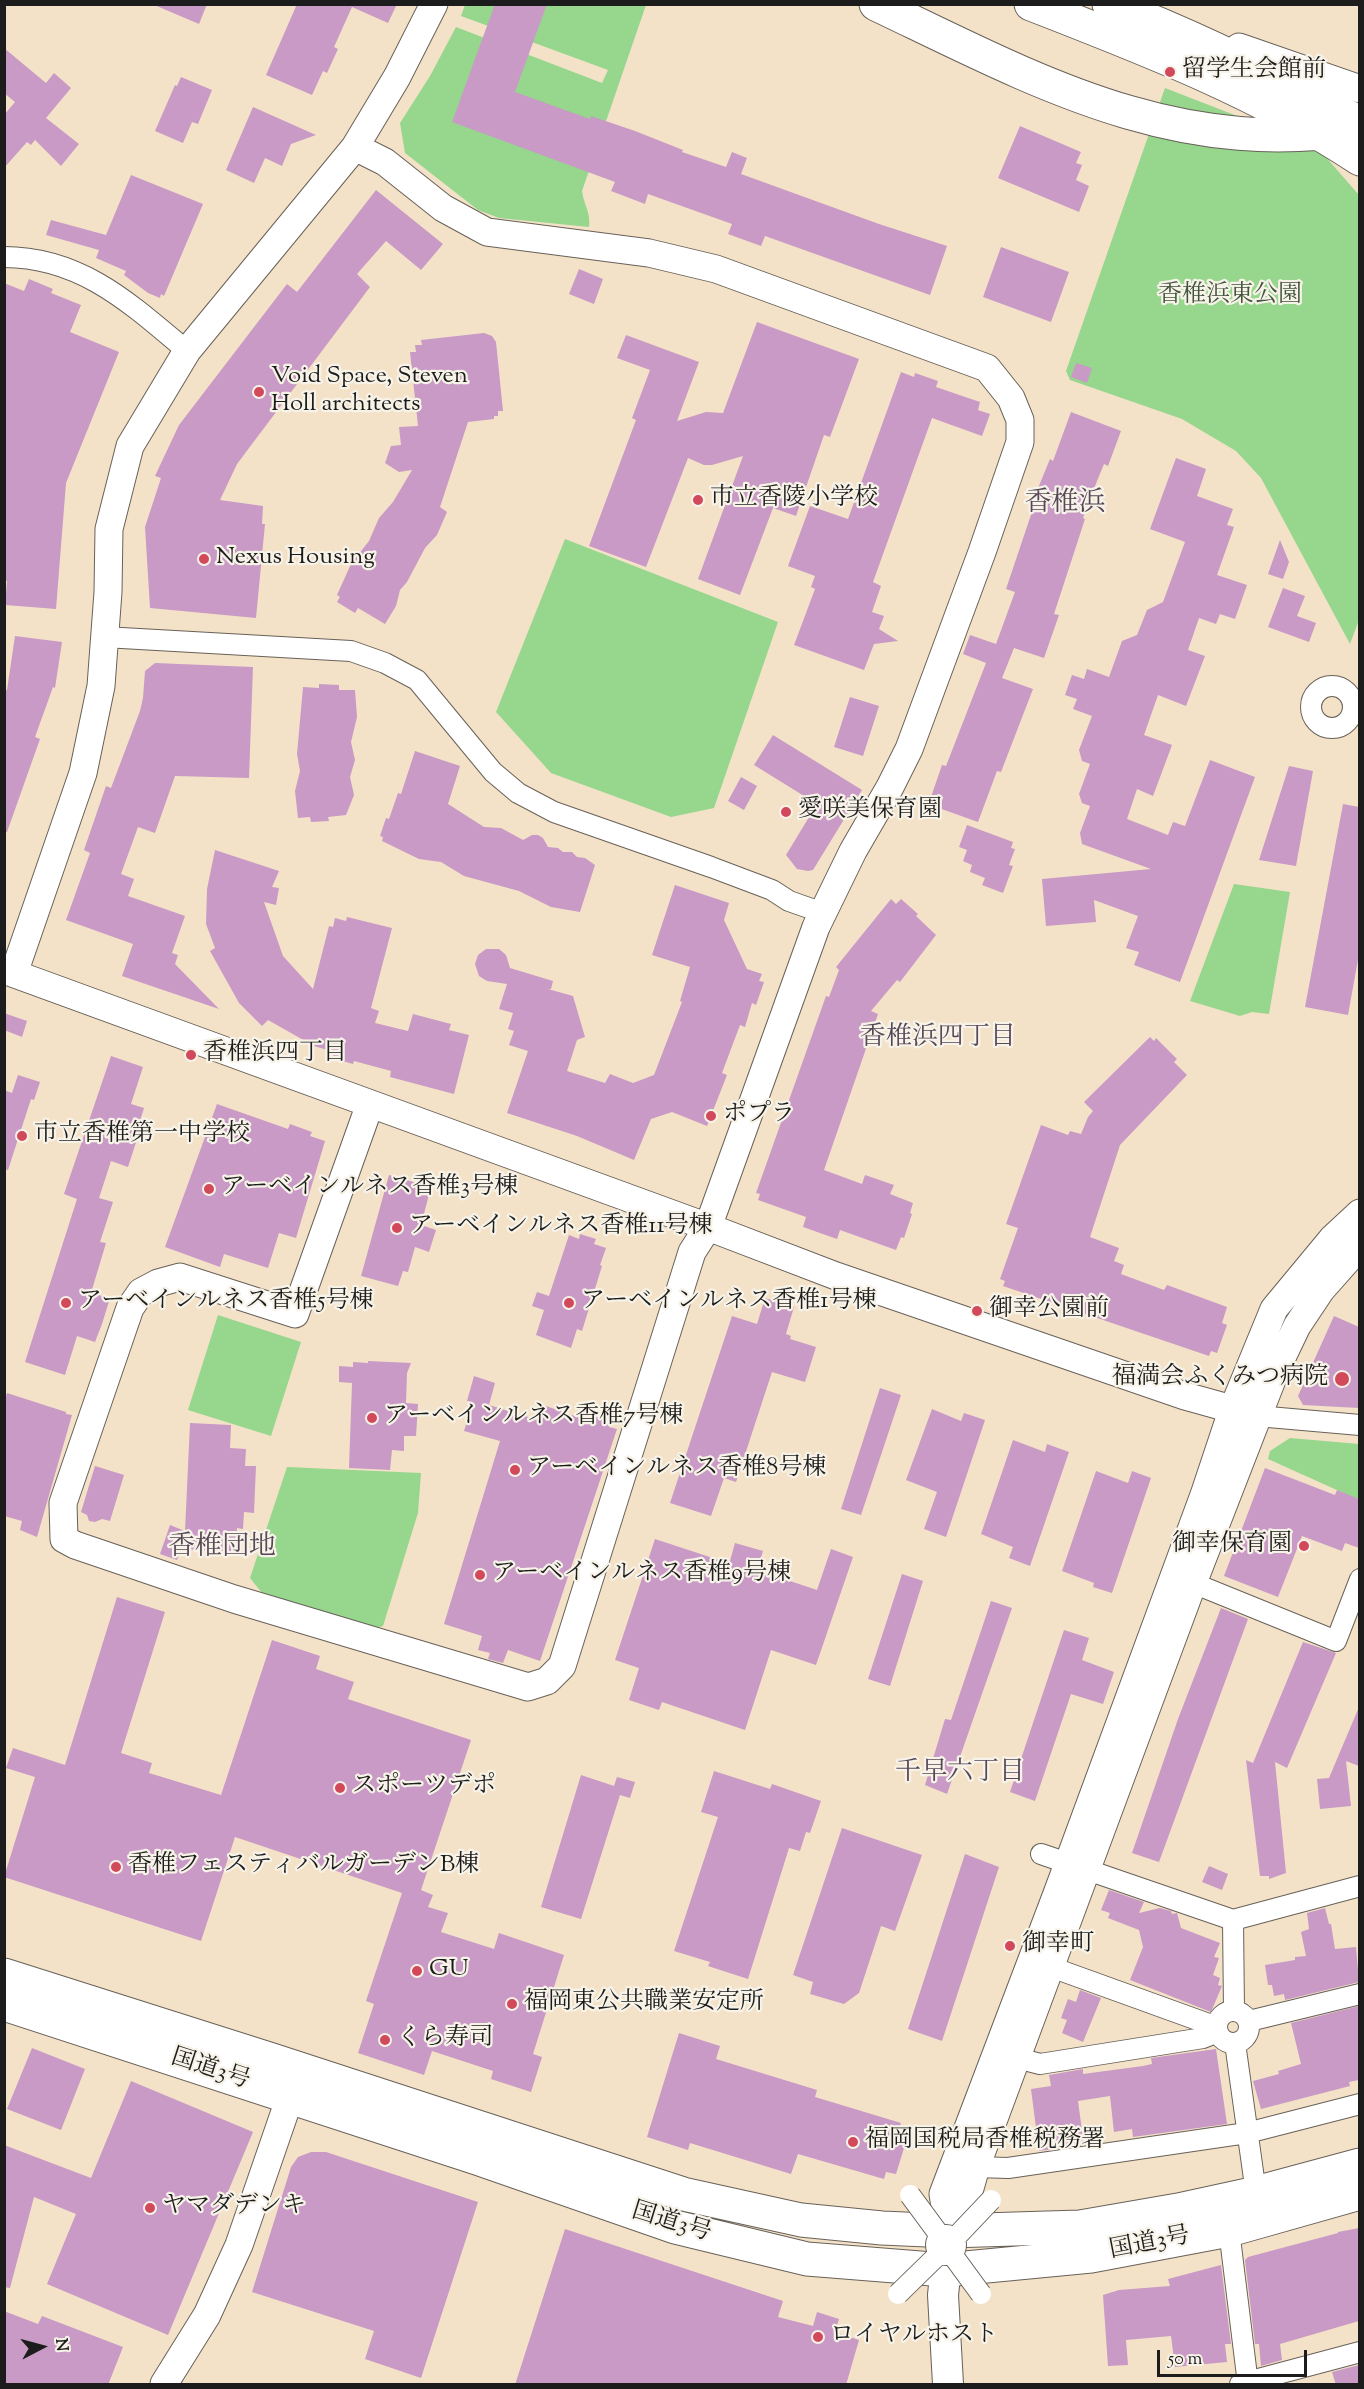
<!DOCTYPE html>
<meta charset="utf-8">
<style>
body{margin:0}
#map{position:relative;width:1364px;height:2389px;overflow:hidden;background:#f4e2c8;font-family:"Sorts Mill Goudy",serif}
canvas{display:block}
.frame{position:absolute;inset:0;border:6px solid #1c1c1c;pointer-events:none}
.north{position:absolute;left:12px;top:2317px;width:60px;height:60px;-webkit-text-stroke:4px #f7f3e8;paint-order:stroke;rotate:84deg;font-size:16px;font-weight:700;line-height:24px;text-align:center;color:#1c1c1c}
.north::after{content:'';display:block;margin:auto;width:21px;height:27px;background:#1c1c1c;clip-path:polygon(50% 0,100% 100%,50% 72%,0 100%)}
.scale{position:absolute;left:1157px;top:2350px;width:150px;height:27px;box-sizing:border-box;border:3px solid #1c1c1c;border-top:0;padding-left:8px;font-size:18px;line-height:21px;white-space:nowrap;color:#1c1c1c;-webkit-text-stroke:4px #f7f3e8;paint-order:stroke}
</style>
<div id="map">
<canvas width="1364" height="2389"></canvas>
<div class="frame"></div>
<div class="north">N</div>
<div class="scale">50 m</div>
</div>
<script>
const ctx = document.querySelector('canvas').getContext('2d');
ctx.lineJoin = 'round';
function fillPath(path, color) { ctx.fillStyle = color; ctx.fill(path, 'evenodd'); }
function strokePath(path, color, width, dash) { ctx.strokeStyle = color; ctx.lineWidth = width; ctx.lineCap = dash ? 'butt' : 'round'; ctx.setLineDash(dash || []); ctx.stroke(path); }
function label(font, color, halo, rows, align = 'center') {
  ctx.font = font + ' "Sorts Mill Goudy","Noto Serif JP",serif'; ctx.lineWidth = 4.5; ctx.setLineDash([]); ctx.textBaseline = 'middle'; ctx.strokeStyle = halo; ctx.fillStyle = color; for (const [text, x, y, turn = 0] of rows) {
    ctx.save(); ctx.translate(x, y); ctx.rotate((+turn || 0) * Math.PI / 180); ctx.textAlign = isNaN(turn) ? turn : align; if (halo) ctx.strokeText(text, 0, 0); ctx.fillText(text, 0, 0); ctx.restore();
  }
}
const green = new Path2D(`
 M465,5H646L582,191C584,206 591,212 589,227L499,218L478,210L405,153L400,123L430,76L456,27L602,83L608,70L461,16Z
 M1165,88L1317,147L1359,195L1360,617L1350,644L1261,478L1236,451L1182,419L1070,380L1066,371Z
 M565,539L778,622L714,808L671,817L551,773L496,712Z
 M1234,884L1290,892L1269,1014L1252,1012L1240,1016L1190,1001Z
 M218,1315L301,1342L271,1436L188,1410Z
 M1290,1438L1359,1444V1500L1268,1459L1270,1451Z
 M287,1467L421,1473L418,1513L383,1626L370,1630L262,1593L250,1578Z`);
const building = new Path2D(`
 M152,4H207L199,24Z
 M297,4H397L388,23L352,7L334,47L338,49L327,73L323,71L312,95L266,75Z
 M495,4H547L515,92L590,119L591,116L635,131L683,150L682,152L726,167L732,152L747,158L741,174L879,224L947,246L930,295L765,236L761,246L728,234L732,224L648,194L645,204L611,191L615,182L452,122Z
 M4,48L46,83L54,73L71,88L46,118L79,144L61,166L35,140L31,145L27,142L4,168V115L15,102L4,93Z
 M181,77L212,90L198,124L192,122L183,143L155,131L175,85L177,86Z
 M253,107L316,135L291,144L282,166L265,158L254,183L226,170Z
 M1020,126L1081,152L1076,163L1082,165L1076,180L1089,186L1079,212L998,178Z
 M131,175L203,204L164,296L161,294L160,298L148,293L124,275L126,271L96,258L99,250L46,235L51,220L106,235Z
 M376,190L443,244L421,270L386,241L357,274L370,287L237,464L220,500L263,506L262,524H265L256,618L150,608L145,527L161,478L155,476L179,425L287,284L297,292Z
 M1001,247L1069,272L1051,322L983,297Z
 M579,269L603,279L594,304L569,294Z
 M29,279L53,289L51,293L81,305L70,332L119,352L66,483L56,609L5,605L7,581H4V283L24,291Z
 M757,322L859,359L830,437L824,435L796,516L773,508L740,595L698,579L743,456L712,465H704L688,458L646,567L589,546L636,420L632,418L650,370L617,358L626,335L699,362L677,421L706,412L723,413Z
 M484,333L492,336L496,342L503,411H498V416H494V419L468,422L440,507L447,512L437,535L425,548L407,582L400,590L396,606L385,624L358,608L355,613L337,602L340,597L337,595L351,564L369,541L379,518L393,502L412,470L399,472L385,463L391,446L401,445L399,427L418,426L410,352H416L415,345H422L421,340Z
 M1076,363L1092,368L1087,383L1071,377Z
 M901,372L914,377L915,373L938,381L936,387L980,402L978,410L990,414L982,436L932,418L873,582L881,586L872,612L884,616L879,629L898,641L874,644L864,670L794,645L815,589L811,587L815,576L788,566L810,506L848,519Z
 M1071,412L1121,431L1108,466L1104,464L1097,481L1083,518L1085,519L1054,614L1059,615L1044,658L1014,648L1002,678L1033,689L1001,772L997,771L978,822L936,807L939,800L931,797L942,765L946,766L986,663L963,654L970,635L996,644L1015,592L1006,589L1038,494L1036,493L1050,459L1053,461Z
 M1176,458L1206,469L1197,496L1233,509L1227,525L1234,527L1217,575L1247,585L1235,619L1220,614L1216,624L1199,618L1188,650L1205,656L1186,706L1158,695L1144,735L1172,745L1153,796L1137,789L1127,819L1168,835L1173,822L1185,826L1210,760L1255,777L1180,982L1134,965L1139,952L1126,948L1138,916L1094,900L1096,922L1046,926L1042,879L1151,869L1082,844L1080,833L1090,806L1082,803L1079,794L1090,764L1082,761L1079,750L1092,716L1073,709L1077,699L1065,695L1072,675L1084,679L1087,669L1109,677L1122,641L1137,635L1147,610L1163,602L1185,542L1150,529Z
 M1280,540L1289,562L1283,579L1268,574Z
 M1283,588L1305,596L1297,616L1316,623L1309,642L1268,627Z
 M15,636L62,642L55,688L53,687L35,737L40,739L7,832H4V689L7,690Z
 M155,663L253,667L249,778L175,776L155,833L138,827L121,874L134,879L128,896L185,916L172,953L178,955L175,964L219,1009L122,976L133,944L66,920L90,853L84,850L106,786L111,788L140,711L143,698L145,671Z
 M319,684L339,685V690H355L357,717L351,742L355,760L350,777L354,795L346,815L328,817L329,821L311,822L310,817L298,818L295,791L300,771L297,754L303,687L319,688Z
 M850,697L879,706L863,756L834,747Z
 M773,735L862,790L813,870L808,871L797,869L786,855L817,804L754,765Z
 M415,751L460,766L448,804L484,827L501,828L523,840L532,835H538L543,838L548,847L558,848L563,852H572L577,857L585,858L595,865L580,912L551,907L519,891L464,876L441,862L419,859L382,841L383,837L380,836L386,818L389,819L398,793L401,794Z
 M1289,766L1313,771L1296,866L1259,860Z
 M741,777L757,786L744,810L728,801Z
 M1343,804L1359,807V954L1348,1015L1305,1007Z
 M967,825L1013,842L1011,848L1015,849L1009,865L1013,866L1003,893L982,885L985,878L970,872L972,865L963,861L967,850L959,847Z
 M215,850L279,871L272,887L279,888L276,905L264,902L283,956L313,989L329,926L333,927L335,918L346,921L347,917L392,928L371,1008L379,1011L375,1023L408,1031L413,1014L451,1024L449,1030L469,1035L454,1094L390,1077L391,1071L354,1061L353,1064L332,1058L334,1052L314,1046L268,1020L262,1026L239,1003L210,951L215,948L206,924L207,889Z
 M675,885L729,903L724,920L747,969L762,974L759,981L764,982L756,1005L752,1003L745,1027L740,1025L722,1073L727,1075L707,1126L672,1112L651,1119L634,1160L577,1136L507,1113L528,1051L509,1045L514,1031L508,1029L513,1013L499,1009L507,984L487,981L479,976L475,964L478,955L486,949H499L506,955L510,968L553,981L551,989H548L573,996L585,1037L577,1040L567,1071L605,1083L610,1074L633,1083L654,1075L682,1002L680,1001L690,967L652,955Z
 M891,899L896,904L901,899L918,914L916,916L936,935L900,982L897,980L871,1011L878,1014L824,1170L862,1184L865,1175L894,1185L890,1194L913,1203L910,1213L912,1214L904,1238L901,1237L896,1250L840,1230L837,1239L803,1227L806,1217L758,1200L760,1194L756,1193L826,996L829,997L839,970L836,967Z
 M4,1013L27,1021L22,1037L4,1030Z
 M1150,1037L1154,1041L1156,1038L1177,1059L1174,1062L1187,1075L1120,1145L1090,1237L1119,1248L1114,1261L1124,1265L1121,1274L1164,1290L1167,1285L1227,1307L1222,1323L1227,1325L1217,1353L1211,1351L1209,1356L1003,1286L1005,1281L1000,1279L1018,1228L1006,1224L1041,1125L1068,1135L1070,1131L1081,1134L1088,1117L1093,1111L1084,1102Z
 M111,1056L143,1067L131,1104L144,1108L140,1121H143L128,1167L111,1161L99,1198L113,1202L100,1242L106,1243L91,1293L110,1298L102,1324L95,1342L77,1336L65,1375L25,1362L77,1199L64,1194Z
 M18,1075L40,1082L34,1100L31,1099L8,1170L4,1169V1090L12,1093Z
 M217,1104L288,1129L290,1124L312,1132L310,1136L325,1141L296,1238L279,1233L268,1268L224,1254L220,1267L165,1247Z
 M389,1175L431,1187L421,1225L436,1230L429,1252L415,1247L408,1272L403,1271L398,1286L361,1276Z
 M580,1234L596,1239L594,1244L606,1248L600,1265L602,1266L582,1331L577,1329L571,1348L536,1335L544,1310L532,1306L537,1292L549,1296L569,1235L579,1239Z
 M765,1298L794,1307L786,1334L791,1336L790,1339L816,1347L805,1382L772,1372L736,1482L724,1478L711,1516L670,1503L732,1316L757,1324Z
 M1334,1316L1359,1327V1408L1303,1405L1298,1396Z
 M368,1361L411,1363L407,1373L406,1403L418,1404L416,1436H404V1451L392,1450L390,1470L349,1468L352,1383L339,1382V1366L353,1367V1362L368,1363Z
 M474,1376L495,1383L489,1405L541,1421L546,1406L586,1420L588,1414L610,1421L609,1427L617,1429L540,1661L508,1650L503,1663L488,1659L490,1653L478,1650L482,1636L444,1624L500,1441L464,1431L469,1415L465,1414L469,1401H467Z
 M880,1388L901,1395L861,1515L841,1509Z
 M7,1393L66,1412V1414L72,1415L37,1537L20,1530L22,1521L4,1516V1402Z
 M932,1409L961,1421L964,1413L985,1420L946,1537L924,1529L937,1492L906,1480Z
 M190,1423L231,1425L230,1448L246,1449L245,1466H256L254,1513L244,1512L243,1529L237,1528L236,1552L181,1549L177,1560L160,1554L170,1525L185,1531Z
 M1013,1440L1045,1452L1047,1444L1069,1452L1030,1566L1009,1558L1013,1547L981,1534Z
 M95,1466L124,1475L110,1521L102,1519L95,1522L89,1521L87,1515L81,1512Z
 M1265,1468L1335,1495L1337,1490L1359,1499V1548L1345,1543L1342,1551L1302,1536L1278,1597L1224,1576Z
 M1096,1471L1128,1483L1132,1471L1151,1478L1112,1593L1093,1587L1094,1583L1062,1571Z
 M655,1539L725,1562L726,1559L730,1561L735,1543L763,1551L757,1570L817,1590L831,1549L853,1557L816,1665L771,1650L745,1730L662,1702L659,1710L629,1700L639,1668L615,1660Z
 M902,1574L923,1581L890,1686L868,1679Z
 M117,1597L165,1612L121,1753L152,1763L149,1773L221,1795L272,1640L320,1656L316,1669L354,1682L348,1699L471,1740L421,1890L433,1895L428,1907L448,1913L441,1932L494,1949L499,1933L564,1955L533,2054L542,2057L531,2092L491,2079L493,2071L432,2051L424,2075L358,2053L374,2004L366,2001L402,1893L235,1837L201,1941L4,1877L35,1777L6,1768L13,1748L65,1765Z
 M991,1601L1012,1608L947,1794L925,1785L945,1719L951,1720Z
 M1221,1608L1248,1619L1159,1862L1132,1853L1178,1719Z
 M1064,1630L1089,1638L1082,1660L1114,1672L1103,1704L1071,1694L1035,1801L1010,1792Z
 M1303,1642L1336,1653L1287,1768L1275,1762L1286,1873L1269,1879V1876H1260L1246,1760L1253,1763Z
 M1359,1707V1766L1346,1761L1351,1806L1320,1809L1317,1779L1329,1778Z
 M714,1771L770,1789L772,1784L821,1801L810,1833L806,1832L800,1851L789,1848L748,1979L708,1966L710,1962L674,1951L718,1817L701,1812Z
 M581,1775L614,1786L617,1777L635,1782L630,1798L620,1795L581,1919L541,1907Z
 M842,1828L922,1855L895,1931L881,1926L859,1993L844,2004L810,1994L813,1982L793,1975Z
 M965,1854L999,1867L942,2041L908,2029Z
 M1209,1866L1228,1874L1222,1890L1202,1882Z
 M1109,1890L1144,1902L1139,1913L1160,1908L1171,1911L1172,1914L1177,1913L1181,1928L1220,1943L1214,1957L1219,1958L1213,1975L1220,1978L1218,1985L1222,1986L1211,2012L1130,1980L1143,1947L1139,1930L1108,1918L1110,1913L1101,1910Z
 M1325,1908L1329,1924H1331L1335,1949L1356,1947L1359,1982L1285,2000L1284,1994L1274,1996L1272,1985H1268L1265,1965L1295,1960V1957L1306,1956L1301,1932L1309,1929L1307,1913Z
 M1080,1990L1101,1998L1083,2042L1062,2033L1067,2020L1061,2018L1068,1999L1076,2002Z
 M1359,2006V2080L1349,2082L1350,2086L1261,2109L1253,2081L1279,2074L1278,2071L1301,2064L1291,2023Z
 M679,2033L720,2046L716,2059L817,2090L815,2097L901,2123L899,2129L909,2132L896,2174L886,2172L884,2179L798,2154L791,2174L690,2143L688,2150L647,2137Z
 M32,2048L85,2069L61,2130L7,2109Z
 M1216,2049L1227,2124L1133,2137L1132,2129L1114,2132L1110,2096L1078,2101L1084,2145L1039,2151L1031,2089L1051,2086L1049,2075L1083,2069V2074L1143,2066L1152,2064L1151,2058Z
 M131,2081L253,2132L168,2335L47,2284L76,2214L34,2197L10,2288L4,2287V2145L91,2178Z
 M311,2152H326L478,2202L421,2378L365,2359L374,2331L252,2292L291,2167L298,2157Z
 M1359,2228V2321L1280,2344L1282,2360L1261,2366L1259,2344H1255L1245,2260L1248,2257L1338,2233V2232Z
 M565,2229L783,2301L778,2317L813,2326L817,2312L839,2319L835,2332L859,2340L846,2385H515Z
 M1221,2265L1231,2344H1225L1227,2362L1175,2367L1171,2336L1126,2340L1128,2365L1108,2366L1103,2295L1119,2290L1170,2286L1168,2279Z
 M4,2311L38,2324L42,2316L123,2347L108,2385H4Z
 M1359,2365V2385H1336L1332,2372Z`);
const street = new Path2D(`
 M4,257C82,257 132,305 187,351
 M104,637L351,651L385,663L417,680L493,772L518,793L554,812L711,867L772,890L789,901L823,913
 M1311 707a21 21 0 1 1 42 0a21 21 0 1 1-42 0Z
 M1257,1416L1360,1425
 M1193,1583L1336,1641L1360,1579
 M1041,1854L1233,1920L1360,1886
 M1233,1920L1234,2011
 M1051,1967L1217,2027
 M1217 2027a16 16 0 1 1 32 0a16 16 0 1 1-32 0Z
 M1249,2021L1360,1994
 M1235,2043L1256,2193
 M1017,2058L1040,2064L1203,2038L1218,2032
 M976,2167L1008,2168L1247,2133L1360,2104
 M1229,2230L1248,2384
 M1240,2384L1360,2352`);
const secondary = new Path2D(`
 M1239,47L1360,89
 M355,147L385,162L443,208L487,232L649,253L716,269L987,368L1011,398L1020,420V442L982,552L909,749L890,787L853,851L816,927L708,1227L692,1252L562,1666L547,1681L528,1687L234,1599L75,1545L64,1539L63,1503L130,1308L141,1292L158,1283L180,1277L295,1314L370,1104
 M4,970L708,1227L836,1276L1185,1396L1257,1416
 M14,973L83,773L101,686L108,592L109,529L130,446L187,351L355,147L397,77L434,4
 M949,2231L943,2194L1058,1891L1204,1495L1232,1411L1274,1309L1332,1239L1360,1213
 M949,2231L966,2202L976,2167L1193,1583L1275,1372L1297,1326L1321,1290L1360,1246
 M164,2384L207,2315L239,2245L290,2097`);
const primary = new Path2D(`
 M948,2384L943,2295L948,2247`);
const highway = new Path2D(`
 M876,4C1035,80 1176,159 1360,128
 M1031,4C1144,48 1259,92 1360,159
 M1109,4C1196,37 1278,78 1360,123
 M4,1975L272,2060L683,2194L801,2220L882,2228L949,2231L1080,2227L1178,2210L1256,2193L1360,2165
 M4,2004L477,2158L675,2227L807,2259L945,2270L1091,2256L1229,2230L1360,2193`);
const streetBridge = new Path2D(`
 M910,2195L941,2237
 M936 2245a10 10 0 1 1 20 0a10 10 0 1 1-20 0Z
 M954,2239L991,2200
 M951,2253L981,2294
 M898,2294L940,2253`);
const markers = [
 [1170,72,6,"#d1495b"],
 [259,392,6,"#d1495b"],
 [698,500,6,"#d1495b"],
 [204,559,6,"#d1495b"],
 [786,812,6,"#d1495b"],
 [191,1055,6,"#d1495b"],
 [711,1116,6,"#d1495b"],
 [22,1136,6,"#d1495b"],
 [209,1189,6,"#d1495b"],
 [397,1228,6,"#d1495b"],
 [66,1303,6,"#d1495b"],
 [569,1303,6,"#d1495b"],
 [977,1311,6,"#d1495b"],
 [1342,1379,8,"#d1495b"],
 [372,1418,6,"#d1495b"],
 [515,1470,6,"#d1495b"],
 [1304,1546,6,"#d1495b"],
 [480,1575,6,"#d1495b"],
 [340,1788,6,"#d1495b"],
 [116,1867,6,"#d1495b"],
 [1010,1946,6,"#d1495b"],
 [417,1971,6,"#d1495b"],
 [512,2004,6,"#d1495b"],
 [385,2040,6,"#d1495b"],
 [853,2142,6,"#d1495b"],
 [150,2208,6,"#d1495b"],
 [818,2337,6,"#d1495b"]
];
const poiNames = [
 ["留学生会館前",1182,72],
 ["Void Space, Steven",271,378],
 ["Holl architects",271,406],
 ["市立香陵小学校",710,500],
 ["Nexus Housing",216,559],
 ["愛咲美保育園",798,812],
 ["香椎浜四丁目",203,1055],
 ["ポプラ",723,1116],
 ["市立香椎第一中学校",34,1136],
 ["アーベインルネス香椎3号棟",221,1189],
 ["アーベインルネス香椎11号棟",409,1228],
 ["アーベインルネス香椎5号棟",78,1303],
 ["アーベインルネス香椎1号棟",581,1303],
 ["御幸公園前",989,1311],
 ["福満会ふくみつ病院",1328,1379,"right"],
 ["アーベインルネス香椎7号棟",384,1418],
 ["アーベインルネス香椎8号棟",527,1470],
 ["御幸保育園",1292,1546,"right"],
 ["アーベインルネス香椎9号棟",492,1575],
 ["スポーツデポ",352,1788],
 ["香椎フェスティバルガーデンB棟",128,1867],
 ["御幸町",1022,1946],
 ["GU",429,1971],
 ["福岡東公共職業安定所",524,2004],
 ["くら寿司",397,2040],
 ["福岡国税局香椎税務署",865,2142],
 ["ヤマダデンキ",162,2208],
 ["ロイヤルホスト",830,2337]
];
const parkNames = [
 ["香椎浜東公園",1230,297]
];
const streetNames = [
 ["国道3号",210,2071,18],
 ["国道3号",671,2224,17],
 ["国道3号",1150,2245,-11]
];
const neighbourhoodNames = [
 ["香椎浜四丁目",938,1040],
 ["千早六丁目",960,1775]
];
const quarterNames = [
 ["香椎浜",1065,505],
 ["香椎団地",222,1549]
];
fillPath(green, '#96d68d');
fillPath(building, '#c89ac5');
strokePath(street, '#686158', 22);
strokePath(secondary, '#686158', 29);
strokePath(primary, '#686158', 32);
strokePath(highway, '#686158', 35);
strokePath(street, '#fff', 20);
strokePath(secondary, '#fff', 27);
strokePath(primary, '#fff', 30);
strokePath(highway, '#fff', 33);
strokePath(streetBridge, '#686158', 22, []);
strokePath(streetBridge, '#fff', 20);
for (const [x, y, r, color] of markers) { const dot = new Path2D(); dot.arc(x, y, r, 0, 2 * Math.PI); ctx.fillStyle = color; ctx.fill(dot); strokePath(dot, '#f7f3e8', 2); }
label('24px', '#1c1c1c', '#f7f3e8', poiNames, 'left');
label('24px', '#41543e', '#f7f3e8', parkNames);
label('24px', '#1c1c1c', '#f7f3e8', streetNames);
label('26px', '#584857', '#f7f3e8', neighbourhoodNames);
label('27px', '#584857', '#f7f3e8', quarterNames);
</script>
